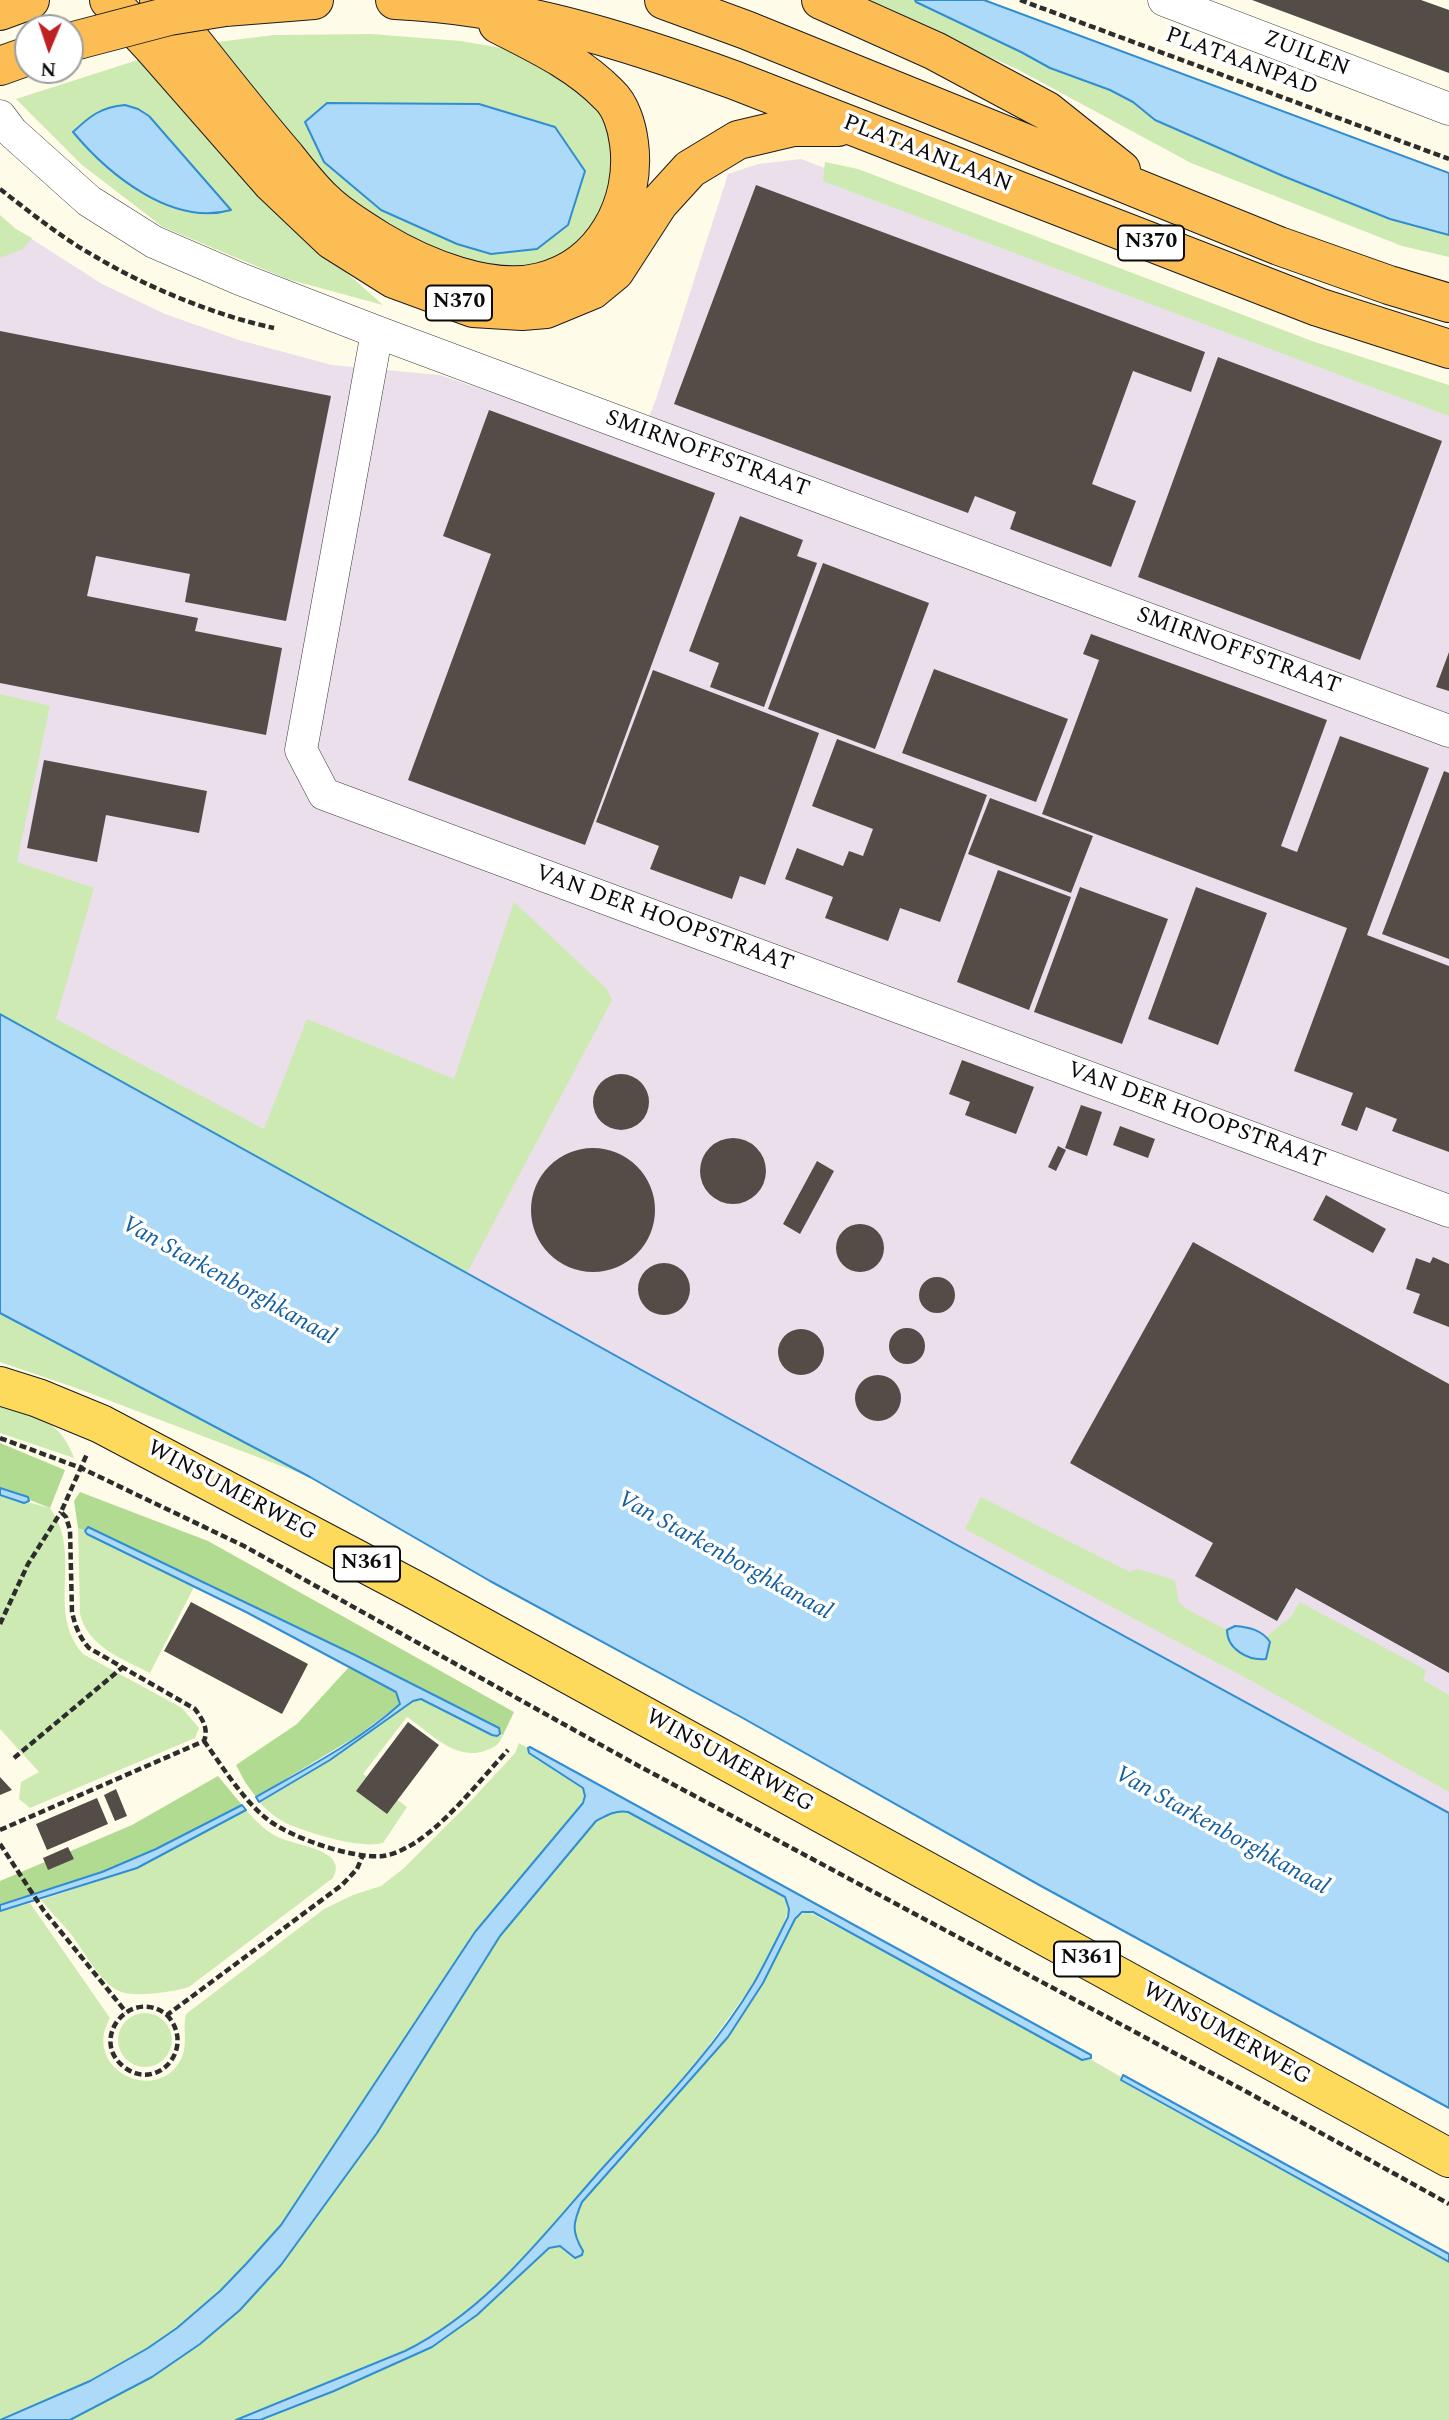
<!DOCTYPE html>
<style>
body{margin:0}
#map{position:relative;width:1449px;height:2420px;overflow:hidden;background:#fffbe9;font-family:Spectral,serif}
canvas{display:block}
.north{position:absolute;left:14px;top:14px;width:70px;height:70px;box-sizing:border-box;background:#fff;border:2px solid #9d9d9d;border-radius:50%;rotate:182deg;font-size:19px;font-weight:700;line-height:28px;text-align:center;color:#0b0b0b}
.north::after{content:'';display:block;margin:auto;width:24px;height:32px;background:#be2023;clip-path:polygon(50% 0,100% 100%,50% 72%,0 100%)}
</style>
<div id="map">
<canvas width="1449" height="2420"></canvas>
<div class="north">N</div>
</div>
<script>
const ctx = document.querySelector('canvas').getContext('2d');
ctx.lineJoin = 'round';
function fillPath(path, color) { ctx.fillStyle = color; ctx.fill(path, 'evenodd'); }
function strokePath(path, color, width, dash) { ctx.strokeStyle = color; ctx.lineWidth = width; ctx.lineCap = dash ? 'butt' : 'round'; ctx.setLineDash(dash || []); ctx.stroke(path); }
function label(font, color, halo, rows, align = 'center') {
  ctx.font = font + ' Spectral,serif'; ctx.lineWidth = 7; ctx.setLineDash([]); ctx.textBaseline = 'middle'; ctx.strokeStyle = halo; ctx.fillStyle = color; for (const [text, x, y, turn = 0] of rows) {
    ctx.save(); ctx.translate(x, y); ctx.rotate((+turn || 0) * Math.PI / 180); ctx.textAlign = isNaN(turn) ? turn : align; if (halo) ctx.strokeText(text, 0, 0); ctx.fillText(text, 0, 0); ctx.restore();
  }
}
const industrial = new Path2D(`
 M801,159L1449,407V1832L0,1035V235L24,234L102,284L165,314L239,340L332,365L440,375L639,443L656,399L728,174L758,164Z`);
const green = new Path2D(`
 M857,0H915L916,2L1021,52L1050,68L1110,90L1133,102L1155,120L1283,176L1390,219L1449,235V257L1402,246L1191,163L1015,68Z
 M371,34L461,41L519,51L577,82L606,118L619,150L600,231L564,260L521,273L419,249L326,183L210,43L274,35ZM457,244L537,249L491,254Z
 M144,58L259,195L383,305L287,279L163,227L82,165L16,99Z
 M825,162L858,169L1312,341L1449,385V416L823,181Z
 M0,215L16,229L32,238L23,249L0,258Z
 M0,694L50,706L17,862L94,888L56,1019L264,1129L307,1019L454,1079L514,902L606,988L612,1000L467,1273L0,1014Z
 M0,1313L43,1337L310,1477L79,1389L0,1362Z
 M0,1403C35,1416 60,1419 74,1458L0,1433Z
 M0,1495L50,1508C84,1555 45,1610 83,1654L182,1708L199,1728L195,1738L30,1808L19,1799L21,1782L39,1772L0,1729Z
 M981,1497L1130,1572L1138,1569L1175,1580L1179,1603L1190,1611L1227,1630V1637L1270,1643L1266,1637L1291,1617L1300,1602L1426,1670L1423,1680L1449,1695V1792L1248,1679L965,1529Z
 M78,1528L194,1587L150,1673C123,1659 88,1647 80,1614Z
 M421,1699L499,1736L503,1735C500,1743 496,1747 487,1750C456,1763 430,1732 407,1717L363,1774L407,1807L383,1843C360,1849 313,1834 290,1825C278,1820 268,1811 259,1802L330,1760L412,1701Z
 M519,1743L528,1748L529,1753L583,1789L585,1796L583,1803L475,1932L281,2225L246,2264L220,2291L177,2328L148,2348L90,2381L0,2420V1911L30,1903L110,2018C108,2022 105,2028 104,2033C96,2076 158,2100 180,2061C189,2046 182,2030 186,2014L324,1909L353,1895L381,1886L404,1868L467,1805L515,1753Z
 M246,1810C256,1821 266,1832 280,1838C298,1846 349,1850 333,1878L189,1987C174,1992 133,1998 119,1991C100,1983 83,1949 70,1933C60,1921 50,1911 41,1900L137,1868Z
 M619,1811L628,1812L779,1893L785,1897L789,1909L779,1936L753,1984L696,2063L532,2249L497,2286L452,2324L405,2351L236,2420H70L152,2377L200,2344L240,2310L281,2265L377,2133L500,1936L596,1821Z
 M807,1911L1088,2060L1090,2059L1121,2077V2080L1449,2262V2420H260C334,2391 409,2364 474,2317C502,2297 520,2265 549,2248C560,2244 572,2250 583,2251C571,2230 573,2224 582,2202L727,2037L763,1983L795,1919Z
 M118 2040a27 27 0 1 1 54 0a27 27 0 1 1-54 0Z`);
const forest = new Path2D(`
 M0,1443L65,1470L50,1508L0,1488Z
 M80,1492L208,1541L514,1712L503,1735L500,1734L498,1728L355,1655L91,1528L88,1527L85,1531L78,1528L74,1501Z
 M349,1667L396,1692L400,1704L357,1736L256,1797L245,1782L236,1765L297,1724Z
 M218,1776L242,1805L156,1849L102,1872L0,1905V1881L132,1825Z`);
const water = new Path2D(`
 M915,0H984L1449,173V235L1390,219L1283,176L1155,120L1133,102L1110,90L1050,68L1021,52L916,2Z
 M327,103L479,104L555,127L585,171L568,225L537,249L491,254L457,244L381,210L324,162L305,122Z
 M125,105L138,109L149,116L231,210C172,227 108,174 73,132C90,116 101,107 125,105Z
 M0,1014L957,1545L1449,1813V2108L1041,1886L741,1717L490,1581L310,1477L0,1313Z
 M0,1488L28,1497L29,1501L24,1503L0,1495Z
 M88,1527L355,1655L499,1728L500,1734L497,1736L492,1735L421,1699L413,1701L330,1760L259,1802L256,1797C305,1769 358,1742 400,1704L396,1692L246,1612L87,1534L85,1531Z
 M1235,1626C1249,1627 1262,1630 1270,1642L1266,1659C1248,1661 1227,1649 1227,1630Z
 M530,1747L1091,2055V2058L1082,2060L813,1912H802L795,1919L763,1983L728,2037L582,2202C573,2223 571,2231 583,2251L582,2255L575,2258L560,2246L549,2248L477,2315L432,2347L334,2391L260,2420H236L405,2351C487,2310 539,2240 599,2172C653,2112 712,2053 754,1983C766,1962 777,1939 788,1917L789,1909L785,1897L628,1812C615,1810 607,1815 596,1821L500,1936L377,2133L281,2265L240,2310L200,2344L152,2377L70,2420H0L90,2381L148,2348L177,2328L220,2291L246,2264L281,2225L475,1932L583,1803L585,1796L583,1788L529,1753L528,1748Z
 M242,1805L246,1810L137,1868L0,1911V1905L102,1872L156,1849Z
 M1123,2075L1449,2254V2262L1121,2080Z`);
const building = new Path2D(`
 M1252,0H1421L1449,10V73Z
 M756,185L1205,352L1191,392L1133,371L1092,484L1136,501L1111,567L1010,529L1016,512L975,496L968,513L674,404Z
 M0,331L331,396L286,621L185,602L190,574L96,556L87,596L198,618L195,631L282,648L266,735L0,683Z
 M1218,357L1442,441L1360,660L1138,577Z
 M489,410L715,493L585,845L408,780L491,554L443,536Z
 M740,516L803,540L797,556L817,563L764,707L710,687L719,663L689,651Z
 M823,563L929,603L875,749L768,709Z
 M1091,634L1327,720L1281,846L1297,852L1340,736L1429,768L1367,935L1449,966V1152L1392,1131L1397,1119L1366,1107L1357,1131L1341,1125L1353,1093L1294,1071L1347,928L1042,814L1099,660L1083,654Z
 M1449,652V691L1436,687Z
 M934,669L1068,719L1036,802L902,753Z
 M653,670L819,733L765,885L740,876L732,899L650,869L659,846L596,822Z
 M837,739L987,795L940,922L900,908L888,941L825,918L833,897L785,879L797,848L843,866L849,851L863,856L873,829L812,806Z
 M44,760L207,791L199,833L106,815L97,862L27,848Z
 M1444,771L1449,773V959L1382,934Z
 M990,798L1093,836L1071,893L968,854Z
 M998,870L1071,897L1029,1010L957,982Z
 M1080,887L1168,919L1122,1044L1034,1012Z
 M1196,887L1267,913L1218,1045L1148,1019Z
 M962,1060L1034,1087L1016,1134L965,1115L970,1102L949,1094Z
 M593 1102a28 28 0 1 1 56 0a28 28 0 1 1-56 0Z
 M1081,1105L1102,1112L1087,1156L1065,1148Z
 M1120,1126L1155,1139L1148,1158L1113,1145Z
 M700 1171a33 33 0 1 1 66 0a33 33 0 1 1-66 0Z
 M1058,1146L1066,1150L1056,1171L1048,1167Z
 M531 1210a62 62 0 1 1 124 0a62 62 0 1 1-124 0Z
 M817,1161L834,1171L800,1234L783,1224Z
 M1326,1195L1386,1229L1373,1253L1313,1220Z
 M836 1248a24 24 0 1 1 48 0a24 24 0 1 1-48 0Z
 M1193,1242L1449,1384V1673L1296,1588L1277,1621L1195,1576L1213,1543L1070,1463Z
 M1433,1257L1449,1264V1327L1413,1313L1420,1294L1406,1289L1416,1258L1430,1263Z
 M638 1289a26 26 0 1 1 52 0a26 26 0 1 1-52 0Z
 M919 1295a18 18 0 1 1 36 0a18 18 0 1 1-36 0Z
 M889 1346a18 18 0 1 1 36 0a18 18 0 1 1-36 0Z
 M778 1352a23 23 0 1 1 46 0a23 23 0 1 1-46 0Z
 M855 1398a23 23 0 1 1 46 0a23 23 0 1 1-46 0Z
 M191,1602L308,1664L282,1714L164,1651Z
 M408,1722L439,1745L387,1814L356,1791Z
 M0,1777L12,1790L0,1795Z
 M116,1789L127,1816L115,1821L104,1795Z
 M97,1798L108,1824L47,1850L36,1824Z
 M68,1847L74,1859L48,1870L43,1858Z`);
const path = new Path2D(`
 M1020,0L1449,159
 M0,189C31,213 62,238 96,257C146,287 217,316 274,328
 M0,1438L81,1468L244,1546L637,1765L1247,2092L1449,2204
 M0,1624L28,1564L61,1512
 M204,1741C222,1766 243,1800 267,1819C291,1838 353,1859 383,1856C393,1855 404,1849 413,1844C448,1822 479,1781 508,1750
 M14,1758L123,1667
 M0,1830L204,1741C209,1728 202,1719 195,1709L89,1648C79,1637 75,1625 72,1612L70,1530L66,1517L61,1512L87,1454
 M0,1844L44,1911L126,2012
 M167,2015C197,2048 157,2093 124,2067C88,2039 131,1986 167,2015L342,1885L357,1869L363,1855`);
const minor = new Path2D(`
 M1164,0L1449,109
 M0,116L12,132L89,201L154,242L240,279L377,332L1449,731
 M377,332L301,750L324,794L1449,1211`);
const primary = new Path2D(`
 M0,1386L38,1398L101,1424L415,1590L1449,2158`);
const trunk = new Path2D(`
 M109,0L151,45L272,183L332,240L394,279L473,308L522,311L546,309L592,290L615,271L659,203L690,169L738,140L793,127H838
 M159,0C201,52 242,106 286,157C298,172 310,188 324,201C339,216 362,230 380,241C423,267 491,295 541,282C603,267 637,203 629,143C627,127 621,106 609,95C578,63 537,44 498,24
 M395,0C513,5 624,40 734,80L1318,307L1449,349
 M664,0L746,30L1279,246L1389,285L1449,303
 M821,0L935,51L1047,111L1121,170
 M225,7L314,0
 M0,11L30,0
 M0,66L28,56`);
const trunkBridge = new Path2D(`
 M70,42L169,16L225,7`);
const shields = [
 [1151,243,66],
 [459,303,66],
 [367,1564,66],
 [1087,1959,66]
];
const shieldNames = [
 ["N370",1151,243],
 ["N370",459,303],
 ["N361",367,1564],
 ["N361",1087,1959]
];
const streetNames = [
 ["ZUILEN",1306,55,21],
 ["PLATAANPAD",1241,63,20],
 ["PLATAANLAAN",927,155,21],
 ["SMIRNOFFSTRAAT",707,455,20],
 ["SMIRNOFFSTRAAT",1238,652,20],
 ["VAN DER HOOPSTRAAT",664,920,20],
 ["VAN DER HOOPSTRAAT",1196,1117,20],
 ["WINSUMERWEG",231,1492,28],
 ["WINSUMERWEG",729,1762,29],
 ["WINSUMERWEG",1226,2035,29]
];
const waterNames = [
 ["Van Starkenborghkanaal",228,1282,29],
 ["Van Starkenborghkanaal",724,1557,29],
 ["Van Starkenborghkanaal",1221,1832,29]
];
fillPath(industrial, '#eadfeb');
fillPath(green, '#ceeab3');
fillPath(forest, '#b0db91');
fillPath(water, '#addaf8');
strokePath(water, '#318dd1', 2);
fillPath(building, '#544d47');
strokePath(minor, '#3e3e3e', 33);
strokePath(primary, '#1c1c1c', 40);
strokePath(trunk, '#1c1c1c', 40);
strokePath(path, '#2d2d2d', 4.5, [7, 3.5]);
strokePath(minor, '#fff', 32);
strokePath(primary, '#fdda5c', 38);
strokePath(trunk, '#fbbd54', 38);
strokePath(trunkBridge, '#1c1c1c', 40, []);
strokePath(trunkBridge, '#fbbd54', 38);
for (const [x, y, w] of shields) { const box = new Path2D(); box.roundRect(x - w / 2, y - 17.5, w, 35, 5); ctx.fillStyle = '#fff'; ctx.fill(box); strokePath(box, '#0b0b0b', 2); }
label('bold 21px', '#0b0b0b', null, shieldNames);
label('23px', '#0b0b0b', '#fff', streetNames);
label('italic 24px', '#125e9f', '#fff', waterNames);
</script>
